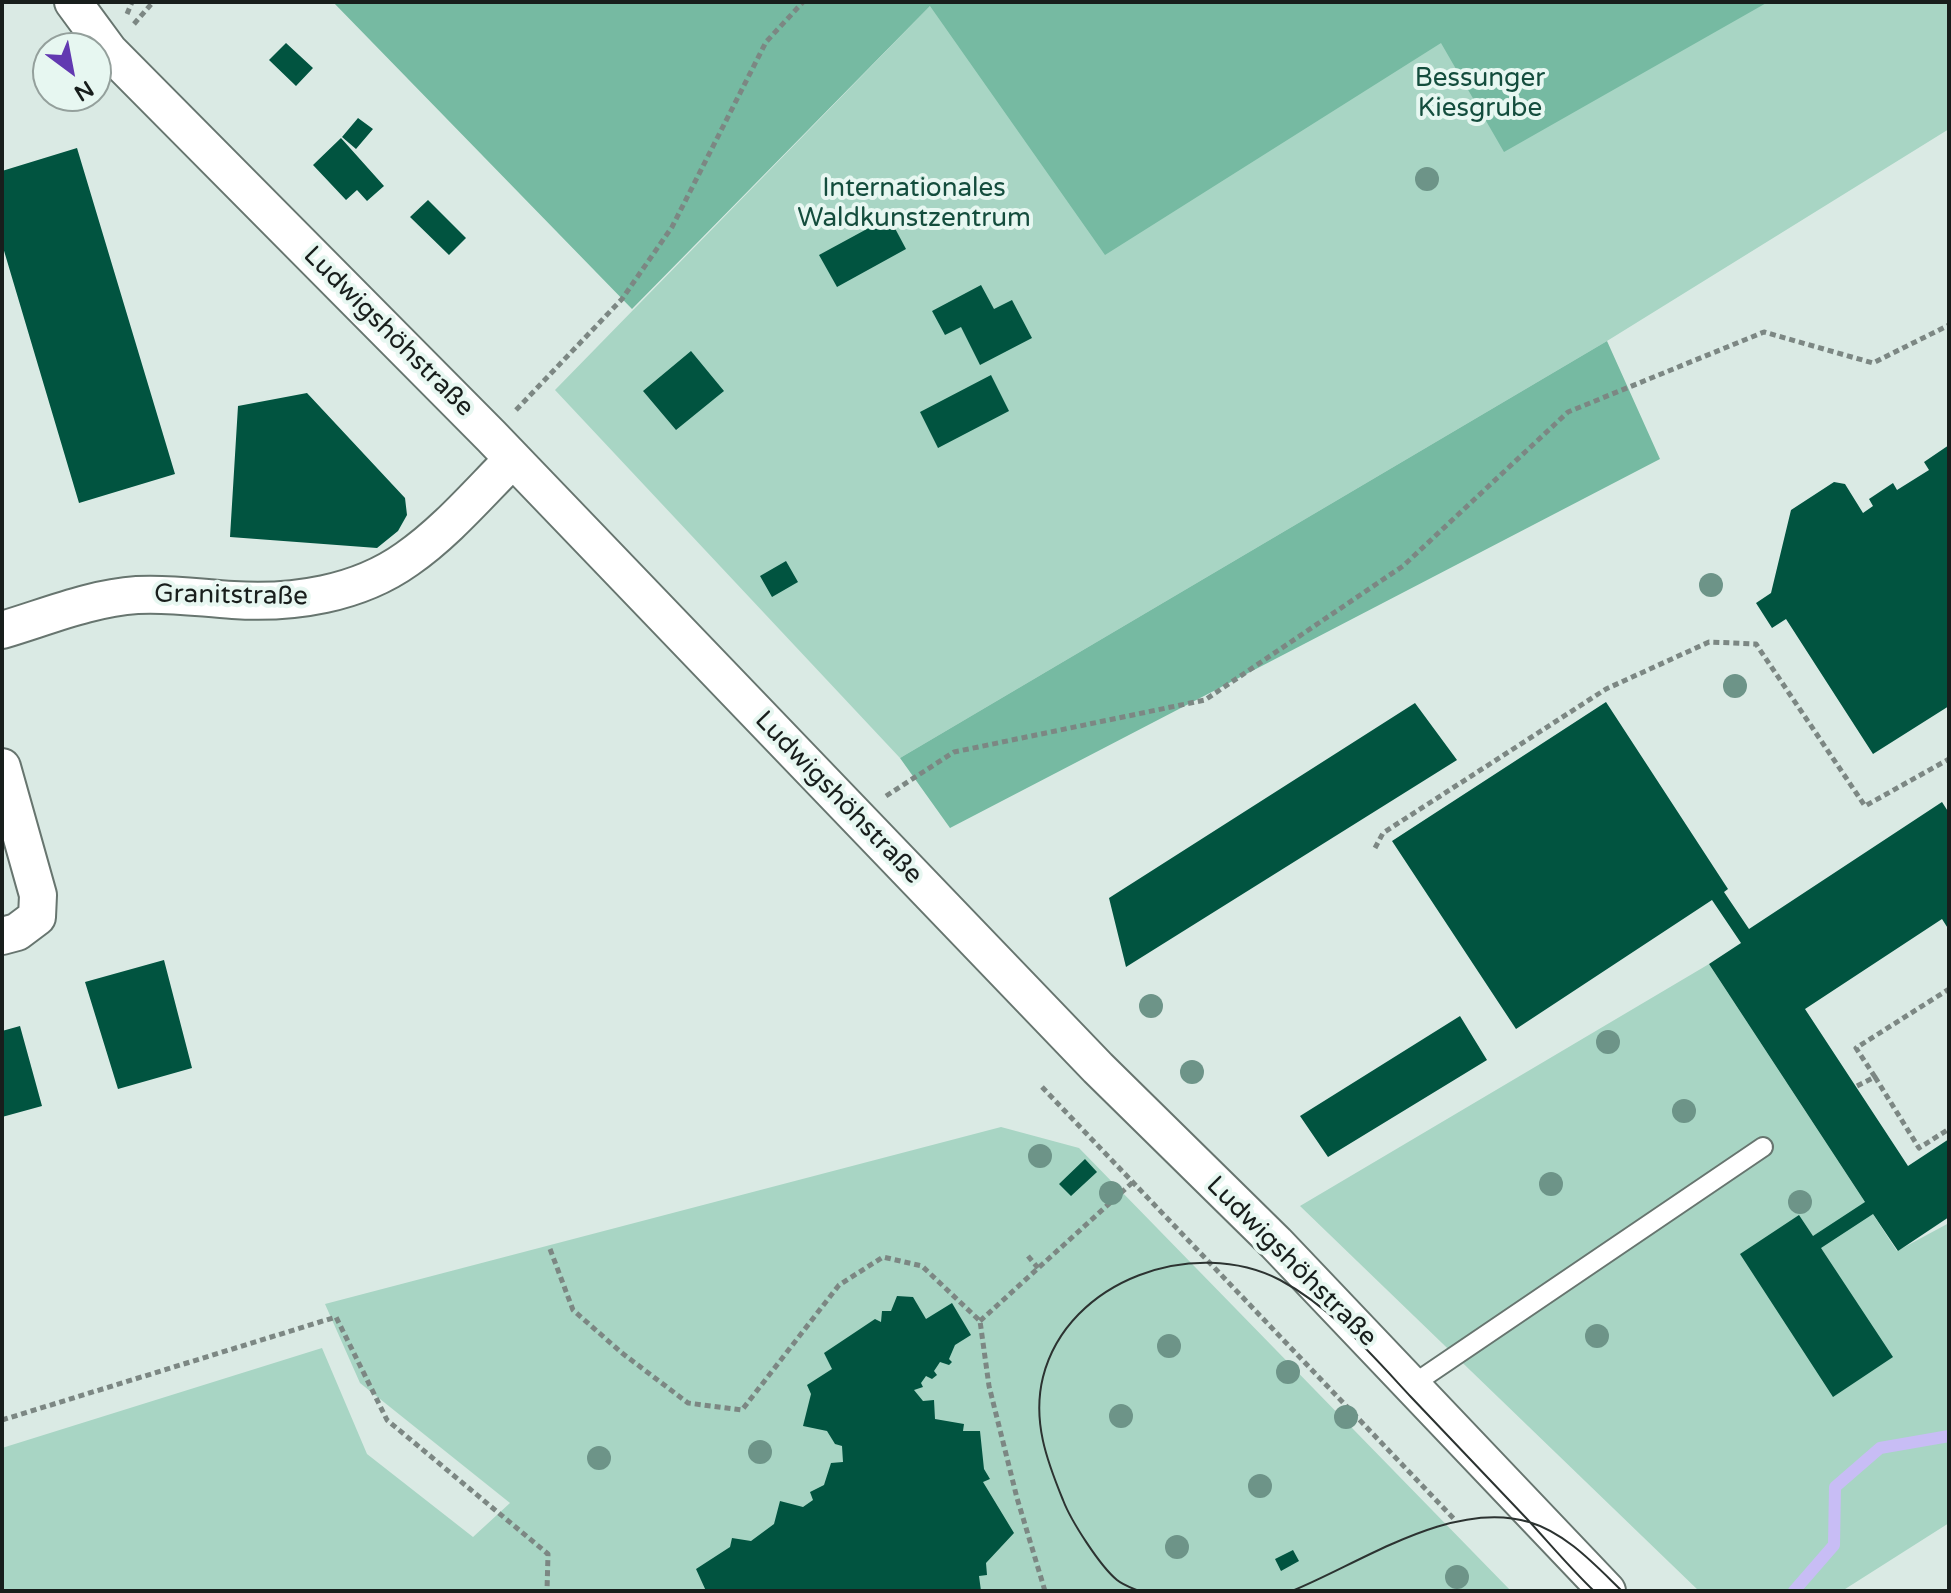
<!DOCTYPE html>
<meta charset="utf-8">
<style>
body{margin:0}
#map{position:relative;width:1951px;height:1593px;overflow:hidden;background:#daeae4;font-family:"Varela Round",sans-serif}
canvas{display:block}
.frame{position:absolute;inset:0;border:4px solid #181e1c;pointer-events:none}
.north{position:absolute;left:32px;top:32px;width:80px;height:80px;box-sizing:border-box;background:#e7f7f1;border:2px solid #94a09c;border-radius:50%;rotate:148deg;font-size:22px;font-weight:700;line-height:32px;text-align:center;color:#181e1c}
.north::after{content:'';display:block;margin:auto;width:28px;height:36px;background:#6239b1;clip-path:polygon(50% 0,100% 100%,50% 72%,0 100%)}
</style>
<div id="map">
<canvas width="1951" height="1593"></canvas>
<div class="frame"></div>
<div class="north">N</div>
</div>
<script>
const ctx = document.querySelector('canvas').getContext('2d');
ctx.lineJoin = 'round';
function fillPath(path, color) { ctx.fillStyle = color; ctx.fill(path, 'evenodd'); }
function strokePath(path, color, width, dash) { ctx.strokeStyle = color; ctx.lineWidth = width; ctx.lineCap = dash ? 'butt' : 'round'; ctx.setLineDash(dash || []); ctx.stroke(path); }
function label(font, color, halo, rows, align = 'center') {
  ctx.font = font + ' "Varela Round",sans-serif'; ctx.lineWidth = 8; ctx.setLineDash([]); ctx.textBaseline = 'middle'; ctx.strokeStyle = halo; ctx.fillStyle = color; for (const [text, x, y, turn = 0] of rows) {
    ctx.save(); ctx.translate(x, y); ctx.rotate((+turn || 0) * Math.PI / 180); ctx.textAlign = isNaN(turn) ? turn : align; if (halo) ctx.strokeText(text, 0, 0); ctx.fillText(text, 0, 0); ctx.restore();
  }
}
const green = new Path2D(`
 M1313,2H1949V129L1607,341L900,758L555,390L930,6Z
 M1709,964L1897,1251L1949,1223V1523L1842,1591H1699L1300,1206Z
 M1001,1127L1079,1148L1511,1591H2V1448L322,1348L367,1454L473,1537L510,1503L360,1383L325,1304Z`);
const forest = new Path2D(`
 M333,2H1768L1504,152L1441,43L1105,255L930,6L632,309Z
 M1607,341L1660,459L950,828L900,758Z`);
const stream = new Path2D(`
 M1794,1591L1834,1545L1835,1487L1880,1448L1949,1436`);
const building = new Path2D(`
 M286,43L313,68L296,86L269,60Z
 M358,118L373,129L356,149L342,137Z
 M341,138L384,186L367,201L357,190L346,200L313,165Z
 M77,148L175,474L79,503L2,244V171Z
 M428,200L466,238L449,255L410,217Z
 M889,217L906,249L837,287L819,255Z
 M981,285L994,309L1012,300L1032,338L980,365L961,327L945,335L932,311Z
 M691,351L724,391L676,430L643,391Z
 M991,375L1009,411L938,448L920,412Z
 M307,393L405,498L407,515L398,531L377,548L230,537L238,406Z
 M1949,445V706L1873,754L1786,619L1772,628L1756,603L1771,593L1791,510L1834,482L1845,484L1863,513L1873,506L1869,499L1893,483L1897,490L1929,470L1924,462Z
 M786,561L798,582L772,597L760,576Z
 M1606,702L1728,889L1724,892L1749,929L1942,802L1949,813V930L1942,919L1805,1009L1908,1166L1949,1139V1217L1898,1251L1873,1214L1821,1248L1893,1357L1833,1397L1740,1254L1799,1215L1813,1236L1865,1202L1709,964L1741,943L1712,900L1516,1029L1392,841Z
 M1415,703L1457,760L1126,967L1109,898Z
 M164,960L192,1068L118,1089L85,982Z
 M1460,1016L1487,1060L1328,1157L1300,1116Z
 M20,1026L42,1106L2,1117V1031Z
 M1085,1159L1097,1172L1071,1196L1059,1184Z
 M897,1296L913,1297L926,1319L952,1303L971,1335L955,1345L949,1359L952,1362L949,1365L940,1362L934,1371L937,1375L932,1379L926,1376L921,1383L923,1387L914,1390L923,1401L934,1400L935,1419L964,1424L963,1431H980L984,1469L990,1479L983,1482L1014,1533L986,1563L987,1575L979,1576L981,1591H706L696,1569L730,1547L732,1538L751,1541L774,1524L780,1501L803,1507L813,1500L810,1492L824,1485L831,1463L843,1462L842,1446L835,1444L827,1431L803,1426L811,1394L807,1385L832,1369L824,1353L875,1319L881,1322L882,1311H891Z
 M1293,1550L1299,1561L1281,1571L1275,1559Z`);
const path = new Path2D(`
 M127,14L132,2
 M134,24L153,2
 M516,410L622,299L672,227L766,42L803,2
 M886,796L954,752L1205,700L1403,566L1568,412L1764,332L1873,363L1949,325
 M1375,848L1383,833L1606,689L1709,642L1756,644L1865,806L1949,759
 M1875,1077L1919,1148L1949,1129
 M1857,1086L1875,1077L1856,1048L1949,989
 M1042,1087L1456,1521
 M550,1249L573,1310L622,1353L688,1403L742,1410L839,1285L883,1257L922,1266L980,1321L989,1386L1017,1498L1045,1591
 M1028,1256L1038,1268
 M980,1321L1133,1182
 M2,1420L336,1317L387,1420L548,1554L547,1591`);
const lane = new Path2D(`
 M1412,1385L1763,1147`);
const street = new Path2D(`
 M73,2L109,51L491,436L1098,1068L1276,1243L1607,1591
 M2,630C46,617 91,598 137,595C170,593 201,598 233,600C293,604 358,594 407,559C446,532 479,493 513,459
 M2,767L38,895L37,917L17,932L2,936`);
const tram = new Path2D(`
 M1139,1591C1132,1588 1123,1585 1117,1580C1100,1566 1071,1521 1063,1500C1047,1461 1032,1421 1043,1377C1068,1279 1195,1236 1280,1280C1331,1307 1372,1355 1411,1397C1450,1438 1489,1479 1528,1520C1550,1544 1571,1569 1594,1591
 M1292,1591C1361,1563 1452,1499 1529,1522C1566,1533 1595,1565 1622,1591`);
const trees = [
 [1427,179],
 [1711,585],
 [1735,686],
 [1151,1006],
 [1608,1042],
 [1192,1072],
 [1684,1111],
 [1040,1156],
 [1551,1184],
 [1111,1193],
 [1800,1202],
 [1597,1336],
 [1169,1346],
 [1288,1372],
 [1121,1416],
 [1346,1417],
 [760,1452],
 [599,1458],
 [1260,1486],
 [1177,1547],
 [1457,1577]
];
const parkNames = [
 ["Bessunger",1480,79],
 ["Kiesgrube",1480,109],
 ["Internationales",914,189],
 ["Waldkunstzentrum",914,219]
];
const streetNames = [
 ["Ludwigshöhstraße",388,332,45],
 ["Granitstraße",231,596,1],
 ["Ludwigshöhstraße",838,798,46],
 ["Ludwigshöhstraße",1291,1262,45]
];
fillPath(green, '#a8d5c4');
fillPath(forest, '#76baa2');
strokePath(stream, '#c8bdf5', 12);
fillPath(building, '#015440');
strokePath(lane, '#67756f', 22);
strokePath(street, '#67756f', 40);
strokePath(path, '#7c8783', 5, [6, 4]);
strokePath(lane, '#fff', 18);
strokePath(street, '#fff', 36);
strokePath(tram, '#2c3331', 2);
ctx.fillStyle = '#6d9488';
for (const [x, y] of trees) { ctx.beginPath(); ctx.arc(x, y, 12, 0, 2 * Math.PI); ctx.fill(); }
label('26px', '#144d3d', '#e7f7f1', parkNames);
label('26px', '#181e1c', '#e7f7f1', streetNames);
</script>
